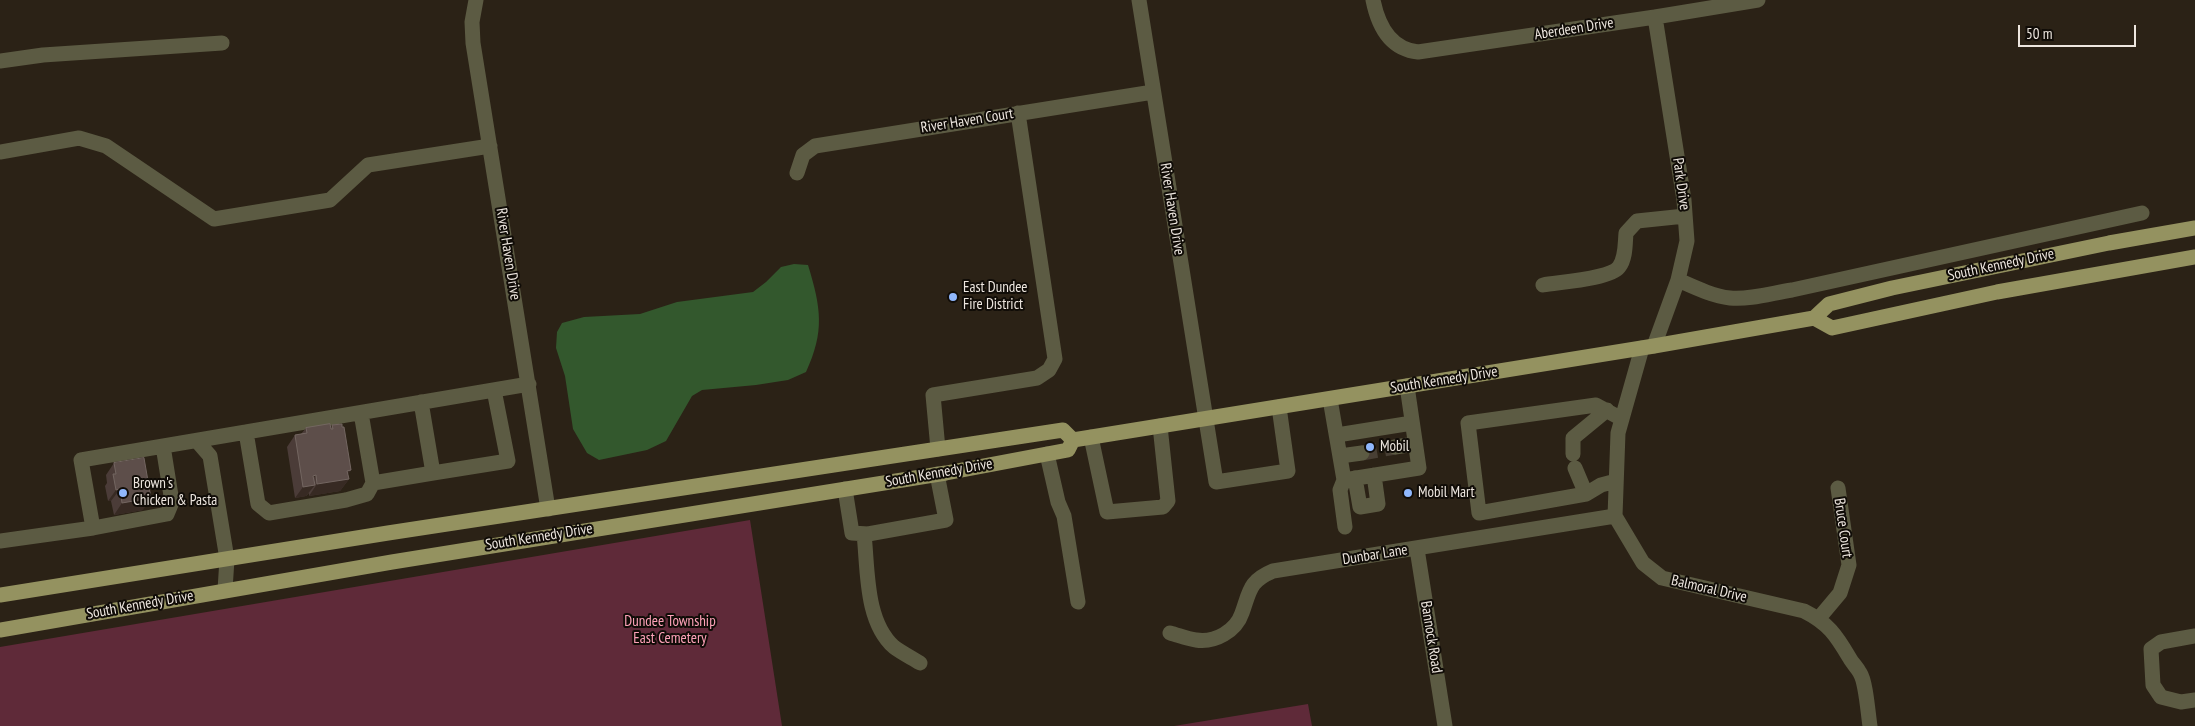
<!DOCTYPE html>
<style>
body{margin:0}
#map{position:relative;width:2195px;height:726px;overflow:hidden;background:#2b2216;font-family:"PT Sans Narrow",sans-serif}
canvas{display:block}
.scale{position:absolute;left:2018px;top:25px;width:118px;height:22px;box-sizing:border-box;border:2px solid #ede6df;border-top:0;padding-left:6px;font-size:15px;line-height:18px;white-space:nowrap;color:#ede6df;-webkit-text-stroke:4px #100c07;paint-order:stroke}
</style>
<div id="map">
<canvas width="2195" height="726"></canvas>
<div class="scale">50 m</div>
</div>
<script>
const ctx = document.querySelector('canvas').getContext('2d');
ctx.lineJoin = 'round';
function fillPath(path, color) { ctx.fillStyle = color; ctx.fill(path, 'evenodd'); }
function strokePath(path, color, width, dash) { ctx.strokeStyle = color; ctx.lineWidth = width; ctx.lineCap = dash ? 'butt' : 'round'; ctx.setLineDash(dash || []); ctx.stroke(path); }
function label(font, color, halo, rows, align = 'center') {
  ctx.font = font + ' "PT Sans Narrow",sans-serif'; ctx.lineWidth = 4; ctx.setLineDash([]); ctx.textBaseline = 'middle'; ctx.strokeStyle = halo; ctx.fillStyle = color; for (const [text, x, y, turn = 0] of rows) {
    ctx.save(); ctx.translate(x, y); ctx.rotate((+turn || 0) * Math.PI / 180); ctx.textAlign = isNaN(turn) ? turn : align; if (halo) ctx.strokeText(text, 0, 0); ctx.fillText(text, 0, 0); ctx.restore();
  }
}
const green = new Path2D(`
 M750,520L782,726H0V647Z
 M1308,704L1312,726H1174Z`);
const water = new Path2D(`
 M794,264L808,265C821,308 825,331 806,372L788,380L756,385L702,390L692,396L666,441L647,450L599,460L587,453L573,429L565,376L556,348L557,332L562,323L584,317L640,314L677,302L753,292L766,282L781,267Z`);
const minorTunnel = new Path2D(`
 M1362,453L1395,447`);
const minor = new Path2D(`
 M476,0L472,22L473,43L548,509
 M1139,0L1216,482L1288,471L1279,407
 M1373,0C1378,25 1390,49 1418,52L1655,17L1758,0
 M0,61L43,55L222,43
 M0,152L79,138L106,146L214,219L330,200L368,165L490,146
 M797,173L803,155L815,146L1153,92
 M1678,280C1694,287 1712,296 1730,298C1750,300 1772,293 1792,290L2142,213
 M1543,285C1559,282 1610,279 1619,267C1626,258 1625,243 1626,233L1637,221L1685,216
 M1654,346L1678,280L1687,241L1684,200L1655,17
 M1642,348L1618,433L1615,516L1643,563L1662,578L1804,611C1828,623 1836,635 1849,657C1852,663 1857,667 1860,673C1866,682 1868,714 1870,726
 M1330,399L1344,480L1419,468L1407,386
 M421,402L433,473L508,461L494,390
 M361,413L373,483L433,473
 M246,432L258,504L269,513L346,500L367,494L373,483
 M1337,435L1412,423
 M1091,437L1107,512L1163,507L1168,501L1160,426
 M197,441L210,456L227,559L225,590
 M1395,447L1415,444
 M938,449L933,395L1037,378L1049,370L1055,359L1018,113
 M1047,454L1058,502L1064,516L1078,602
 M1573,454V438L1607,410
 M1340,456L1362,453
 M1575,468L1586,494
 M1355,478L1360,507L1378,504L1374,475
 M1344,480L1340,490L1345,527
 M1616,481L1601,485L1586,494L1479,513L1468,423L1596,405L1622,419
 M845,489L852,533L868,534L946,520L937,474
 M93,528L167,514L172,502L163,446
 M864,534C868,570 865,621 894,647C902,653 912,658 920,663
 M0,541L93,528L81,460L529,384
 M1417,549L1445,726
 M1819,618L1840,593L1849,565L1838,488
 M1170,633C1178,635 1187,639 1196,640C1215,643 1236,631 1242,613C1250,591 1249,581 1273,571L1615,516
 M2195,636L2161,642L2151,649L2153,685L2161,697L2181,702L2195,700`);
const major = new Path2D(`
 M1814,318L1832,328L1997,292L2195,257
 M1073,440L1654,346L1814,318L1829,304L1892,288L2109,243L2195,228
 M0,595L388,533L1063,430L1073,440
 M0,630L392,562L946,473L1068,450L1073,440`);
const wall = new Path2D(`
 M332,425L351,470L348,474L349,479L340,491L309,496V493L306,496L295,498L287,447L295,435L301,434L306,428H331Z
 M114,463L143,510L114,515L111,501H108L105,486L107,483L106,475Z`);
const shadedWall = new Path2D(`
 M351,470L344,480L349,479L340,491L309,496L317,484L347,471Z
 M316,475L308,486L315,485L306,496L295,498L303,487L313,476Z
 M120,489L111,501H108L116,490Z
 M151,498L143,510L114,515L122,503Z`);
const building = new Path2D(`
 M330,424L331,429H333L332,425L342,424V427H344L351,470L347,471L349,479L317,484L316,475L313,476L315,485L303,487L295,435L307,433L306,428Z
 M144,458L151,498L122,503L120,489L116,490L113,474H116L114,463Z`);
const markers = [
 [953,297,5,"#90b8fd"],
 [1370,447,5,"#90b8fd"],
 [123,493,5,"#90b8fd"],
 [1408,493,5,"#90b8fd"]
];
const streetNames = [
 ["Aberdeen Drive",1574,29,-9],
 ["River Haven Court",967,121,-9],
 ["Park Drive",1681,184,82],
 ["River Haven Drive",1172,209,81],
 ["River Haven Drive",508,254,81],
 ["South Kennedy Drive",2001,265,-12],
 ["South Kennedy Drive",1444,380,-9],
 ["South Kennedy Drive",939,473,-10],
 ["Bruce Court",1843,528,82],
 ["South Kennedy Drive",539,537,-9],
 ["Dunbar Lane",1375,555,-9],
 ["Balmoral Drive",1709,589,13],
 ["South Kennedy Drive",140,605,-10],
 ["Bannock Road",1431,637,81]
];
const poiNames = [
 ["East Dundee",963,288],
 ["Fire District",963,305],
 ["Mobil",1380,447],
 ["Brown's",133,484],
 ["Chicken & Pasta",133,501],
 ["Mobil Mart",1418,493]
];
const parkNames = [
 ["Dundee Township",670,622],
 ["East Cemetery",670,639]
];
fillPath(green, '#5f2a39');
fillPath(water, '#33582d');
strokePath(minorTunnel, '#483f34', 15, [15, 8]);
strokePath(minor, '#5c5b43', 15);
strokePath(major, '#949260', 15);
fillPath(wall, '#4b3c38');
fillPath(shadedWall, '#372a23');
fillPath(building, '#5d4e4a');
strokePath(building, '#736661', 1);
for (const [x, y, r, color] of markers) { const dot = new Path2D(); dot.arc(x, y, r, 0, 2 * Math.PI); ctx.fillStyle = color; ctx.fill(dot); strokePath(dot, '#100c07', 2); }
label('15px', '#ede6df', '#100c07', streetNames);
label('15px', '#ede6df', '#100c07', poiNames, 'left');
label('15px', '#fea2b9', '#100c07', parkNames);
</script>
